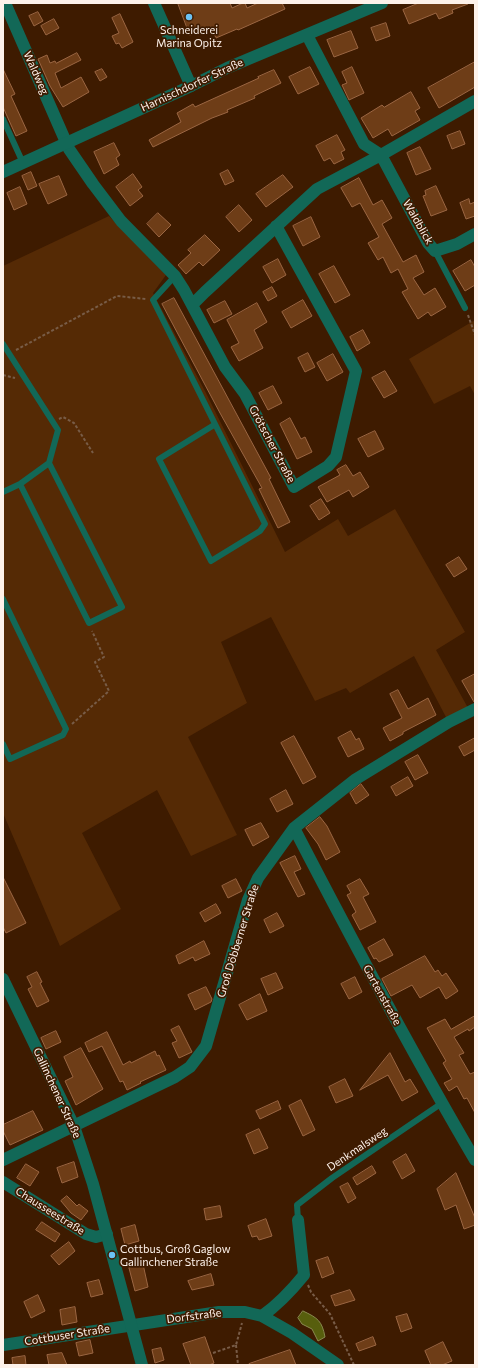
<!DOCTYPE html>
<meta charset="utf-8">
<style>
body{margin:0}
#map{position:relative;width:478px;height:1368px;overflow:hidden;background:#3e1b00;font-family:Commissioner,sans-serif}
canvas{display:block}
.frame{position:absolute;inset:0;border:4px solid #fef2ea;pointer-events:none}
</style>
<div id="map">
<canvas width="478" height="1368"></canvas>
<div class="frame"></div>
</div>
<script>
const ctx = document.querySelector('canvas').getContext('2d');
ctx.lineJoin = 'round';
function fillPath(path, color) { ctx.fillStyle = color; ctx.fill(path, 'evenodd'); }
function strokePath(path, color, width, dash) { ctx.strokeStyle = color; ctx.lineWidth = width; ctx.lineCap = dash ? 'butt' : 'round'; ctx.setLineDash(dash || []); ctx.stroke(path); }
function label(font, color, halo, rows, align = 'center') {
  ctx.font = font + ' Commissioner,sans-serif'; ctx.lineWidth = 3.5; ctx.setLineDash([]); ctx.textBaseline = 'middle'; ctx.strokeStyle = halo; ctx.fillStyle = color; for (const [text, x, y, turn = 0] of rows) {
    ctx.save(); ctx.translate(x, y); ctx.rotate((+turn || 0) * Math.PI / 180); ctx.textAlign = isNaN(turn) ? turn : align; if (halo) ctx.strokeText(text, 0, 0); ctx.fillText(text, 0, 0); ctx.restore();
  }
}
const green = new Path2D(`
 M109,216L166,275L153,293L206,393L285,552L338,519L348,536L395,509L465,632L436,650L468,708L447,719L414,656L350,693L346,688L315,701L271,617L221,642L247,703L188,737L237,835L191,856L157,790L82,833L121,909L60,946L3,813V266Z
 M475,320V395L470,386L434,404L409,359Z`);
const water = new Path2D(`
 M303,1311C318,1318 322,1321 325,1337L318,1341L312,1329L302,1324L298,1318Z`);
const building = new Path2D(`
 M178,3H230L232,8L243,3H245L247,8L258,3H282L285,9L238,30L237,29L216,38L211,27L190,35Z
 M419,3H468V4L452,10L453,13L439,19L436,13L409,24L403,10Z
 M38,12L43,21L34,26L29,16Z
 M120,14L133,42L122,48L119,43L116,44L112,36L119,33L112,18Z
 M54,19L59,28L46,35L41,26Z
 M386,23L390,36L376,41L371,28Z
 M351,31L358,48L334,57L327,40Z
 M77,53L81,60L55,73L61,88L81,77L89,92L63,107L50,86L38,59L47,55L50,63L55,61L56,63Z
 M475,62V87L439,108L428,88Z
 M310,67L319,84L298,94L289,77Z
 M352,67L364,93L349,100L342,85L347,83L342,72Z
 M3,69L15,94L11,96L27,131L16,136L3,107Z
 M102,69L107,77L100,81L95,72Z
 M274,70L281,83L254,96L255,98L227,110L228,112L212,118L153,147L149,140L181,122L177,113L193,104L195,107L259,78L258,77Z
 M411,92L420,108L415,111L420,120L392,136L388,129L373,138L361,118L382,105L384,107Z
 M460,131L465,144L452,149L447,136Z
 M337,135L345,150L341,152L344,159L334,164L330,158L324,161L316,146Z
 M114,143L120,155L116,158L119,165L104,174L94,152Z
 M420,147L431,169L416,175L407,153Z
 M228,170L234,181L225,185L220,174Z
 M31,172L37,186L28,190L22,176Z
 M133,174L142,187L138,190L143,196L130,206L116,187Z
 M283,175L293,187L266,207L256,194Z
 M59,176L67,195L48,204L39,184Z
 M359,178L373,205L382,200L392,218L382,224L403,262L416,255L424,272L413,278L424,295L435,288L446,307L431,316L428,312L418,319L402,292L408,289L398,269L391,273L383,257L378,260L368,243L379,237L360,203L352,207L341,188Z
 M436,186L447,210L431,216L423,196L426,195L425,191Z
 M20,187L27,204L14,210L7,193Z
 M469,199L470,204L475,202V216L466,219L460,203Z
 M239,205L252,220L239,232L226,217Z
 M158,213L171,225L159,237L147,224Z
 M311,217L320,237L303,246L293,226Z
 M205,235L220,250L203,266L199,262L186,274L178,265L191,253L188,250Z
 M278,259L286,275L272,283L263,267Z
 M471,260L475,267V285L465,291L453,271Z
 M334,266L350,295L335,303L319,274Z
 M272,287L277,296L268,301L263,292Z
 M174,298L271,478L269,479L290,522L278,528L259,489L262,488L220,413L162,304Z
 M303,300L312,316L291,328L282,312Z
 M225,301L232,314L214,323L207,310Z
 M257,303L267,322L254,330L263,348L239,361L231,347L239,343L227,320Z
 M363,330L370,343L357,351L350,337Z
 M308,353L315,367L305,372L298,358Z
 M333,354L343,372L327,381L317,363Z
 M385,371L397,391L384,398L372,378Z
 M273,386L282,403L268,410L259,393Z
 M290,418L301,439L305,437L312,452L297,459L280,424Z
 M375,431L384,449L368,457L358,439Z
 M346,465L353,476L360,472L369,487L353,497L349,490L327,502L318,487L340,475L337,470Z
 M321,499L330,513L319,520L310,506Z
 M459,557L467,569L454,577L446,565Z
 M475,674V702H474L462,681Z
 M398,690L408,709L428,698L436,715L403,732V734L390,741L383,728L402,718L390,694Z
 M351,731L356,740L359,738L364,749L348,757L338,738Z
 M294,736L316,777L303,784L281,743Z
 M475,738V750L464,756L459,747Z
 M418,755L428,773L415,780L405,762Z
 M408,777L413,786L396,796L391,787Z
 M361,784L369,795L356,804L350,793Z
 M286,790L293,804L277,812L270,799Z
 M320,817L327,826L340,852L326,860L318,844L306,828Z
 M261,823L269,837L253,846L245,830Z
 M295,856L301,869L294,872L305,894L298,897L280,863Z
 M3,877L26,923L6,933L3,927Z
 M236,879L242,891L228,898L222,886Z
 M360,879L369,894L363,897L376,922L360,930L352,915L356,912L347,895L351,893L347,886Z
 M216,904L221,913L205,922L200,913Z
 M277,913L284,926L270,933L264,920Z
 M384,939L393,955L379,962L376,958L374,959L368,948Z
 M204,941L210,954L195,961L193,957L179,964L176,956Z
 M425,956L435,972L438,970L442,976L446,973L458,991L446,999L439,987L420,998L412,985L391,996L382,979Z
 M37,972L42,982L40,983L49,1001L37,1007L28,989L32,987L27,977Z
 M276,973L283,988L268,995L261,979Z
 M355,977L362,992L349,999L341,984Z
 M206,987L212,999L211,1002L195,1010L188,995Z
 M260,994L267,1011L247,1020L239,1005Z
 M475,1016V1027L469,1031L468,1029L454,1037L464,1053L459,1055L470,1074L475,1072V1113L467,1098L464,1099L457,1086L449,1091L444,1083L452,1079L443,1063L446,1061L427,1028L445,1019L451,1029Z
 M179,1026L192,1052L179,1058L172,1043L177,1041L171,1030Z
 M56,1031L61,1042L46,1049L41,1038Z
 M107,1032L123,1065L130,1061L131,1063L155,1051L157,1056L159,1055L166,1070L140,1082L141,1083L127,1090L123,1081L120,1082L102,1046L89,1052L85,1043Z
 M81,1048L103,1089L76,1105L65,1081L73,1077L64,1057Z
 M390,1053L405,1082L410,1079L418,1092L402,1101L388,1075L360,1090Z
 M345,1079L353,1096L336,1103L329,1087Z
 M301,1100L315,1130L303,1136L289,1106Z
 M278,1101L281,1109L260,1119L256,1111Z
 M33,1111L43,1130L10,1145L3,1131V1125Z
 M259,1129L268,1148L254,1154L246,1135Z
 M406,1154L415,1171L402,1179L393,1162Z
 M74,1162L78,1177L62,1183L57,1168Z
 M26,1164L39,1172L30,1186L17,1178Z
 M372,1166L376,1173L357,1185L353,1178Z
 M456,1173L475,1218V1225L464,1229L456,1205L445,1210L437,1189Z
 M348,1183L356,1198L348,1203L340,1187Z
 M67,1196L77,1206L79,1204L88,1211L81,1220L71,1213L61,1201Z
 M220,1206L222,1217L206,1220L204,1209Z
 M266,1219L272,1236L259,1240L257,1236L252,1237L248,1226Z
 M42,1222L60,1234L55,1242L36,1230Z
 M135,1225L139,1241L125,1245L121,1229Z
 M69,1242L75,1251L59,1265L51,1256Z
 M328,1257L334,1273L322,1278L316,1261Z
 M143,1264L148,1287L135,1291L129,1268Z
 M211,1274L214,1285L192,1290L188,1281Z
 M99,1280L103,1294L91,1297L87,1283Z
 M350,1290L355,1300L335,1306L331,1296Z
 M38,1295L45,1311L31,1318L24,1302Z
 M75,1307L77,1322L62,1325L60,1310Z
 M407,1314L412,1328L401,1332L396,1317Z
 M205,1337L214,1363L209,1365H191L183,1344Z
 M373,1337L376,1345L359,1351L356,1344Z
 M90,1340L93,1353L79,1356L76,1343Z
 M443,1342L452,1361L442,1365H431L425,1351Z
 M161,1348L164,1360L155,1363L152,1350Z
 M290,1350L296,1365H249V1364Z
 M62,1353L67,1365H49L47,1355Z
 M25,1356L26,1365H13L12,1358Z`);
const path = new Path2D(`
 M468,315L475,335
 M16,350L117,296L146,299
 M3,375L15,378
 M59,419L63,417L74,423L93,453
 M72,724L109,691L95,662L104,657L92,631
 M308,1285L311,1292L330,1314L354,1365
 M236,1345L238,1365
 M213,1353L236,1345L242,1323`);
const service = new Path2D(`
 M3,119L23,163
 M435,251L465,308
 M175,276L153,300L265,524L260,531L211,561L159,459L214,425
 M3,344L58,430L49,463L20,484L3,492
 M20,484L89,623L122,607L49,463
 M3,599L66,729L63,735L10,759L3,744
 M298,1220L297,1205L332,1178L442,1103`);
const minor = new Path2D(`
 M5,3L69,149L93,184L121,221L175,276L184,290L225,367L245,394L294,487L328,466L336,457L356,371L276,226
 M307,35L364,144L381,155L428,243L435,251L457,244L475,234
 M191,86L227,68L382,3
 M192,305L205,292L317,189L381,155L475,101
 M294,828C352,940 411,1051 475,1160
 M3,1160L175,1077L190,1067L206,1046L248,900L258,878L294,828L356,779L449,722L475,709
 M3,1182L86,1234L96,1237L107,1234
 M262,1316C279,1304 291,1291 304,1275L298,1220
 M3,1345L219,1312H245L262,1316L292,1333L338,1365`);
const tertiary = new Path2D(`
 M3,172L191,86L154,3
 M3,979L74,1126L93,1184L142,1365`);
const markers = [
 [189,17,4,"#6cc2f3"],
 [112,1255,4,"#6cc2f3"]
];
const poiNames = [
 ["Schneiderei",189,30],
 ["Marina Opitz",189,43],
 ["Cottbus, Groß Gaglow",120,1249,"left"],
 ["Gallinchener Straße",120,1262,"left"]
];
const streetNames = [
 ["Waldweg",36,73,66],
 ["Harnischdorfer Straße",192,85,-25],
 ["Waldblick",418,222,60],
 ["Grötscher Straße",272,444,62],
 ["Groß Döbberner Straße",238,941,-73],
 ["Gartenstraße",382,995,61],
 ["Gallinchener Straße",57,1093,65],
 ["Denkmalsweg",357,1149,-34],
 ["Chausseestraße",50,1211,32],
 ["Dorfstraße",194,1316,-7],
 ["Cottbuser Straße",67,1335,-9]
];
fillPath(green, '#552a05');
fillPath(water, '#575e0d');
strokePath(water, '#898a4f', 1);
fillPath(building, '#6e3d17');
strokePath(building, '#9b6642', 1);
strokePath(path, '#785c47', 2, [3, 2]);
strokePath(service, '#126857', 6);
strokePath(minor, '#126857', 12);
strokePath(tertiary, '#126857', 12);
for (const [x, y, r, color] of markers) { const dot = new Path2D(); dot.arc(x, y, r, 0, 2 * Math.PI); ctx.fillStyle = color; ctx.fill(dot); strokePath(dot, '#3e1b00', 1.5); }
label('11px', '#fef2ea', '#3e1b00', poiNames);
label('11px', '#fef2ea', '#3e1b00', streetNames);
</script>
